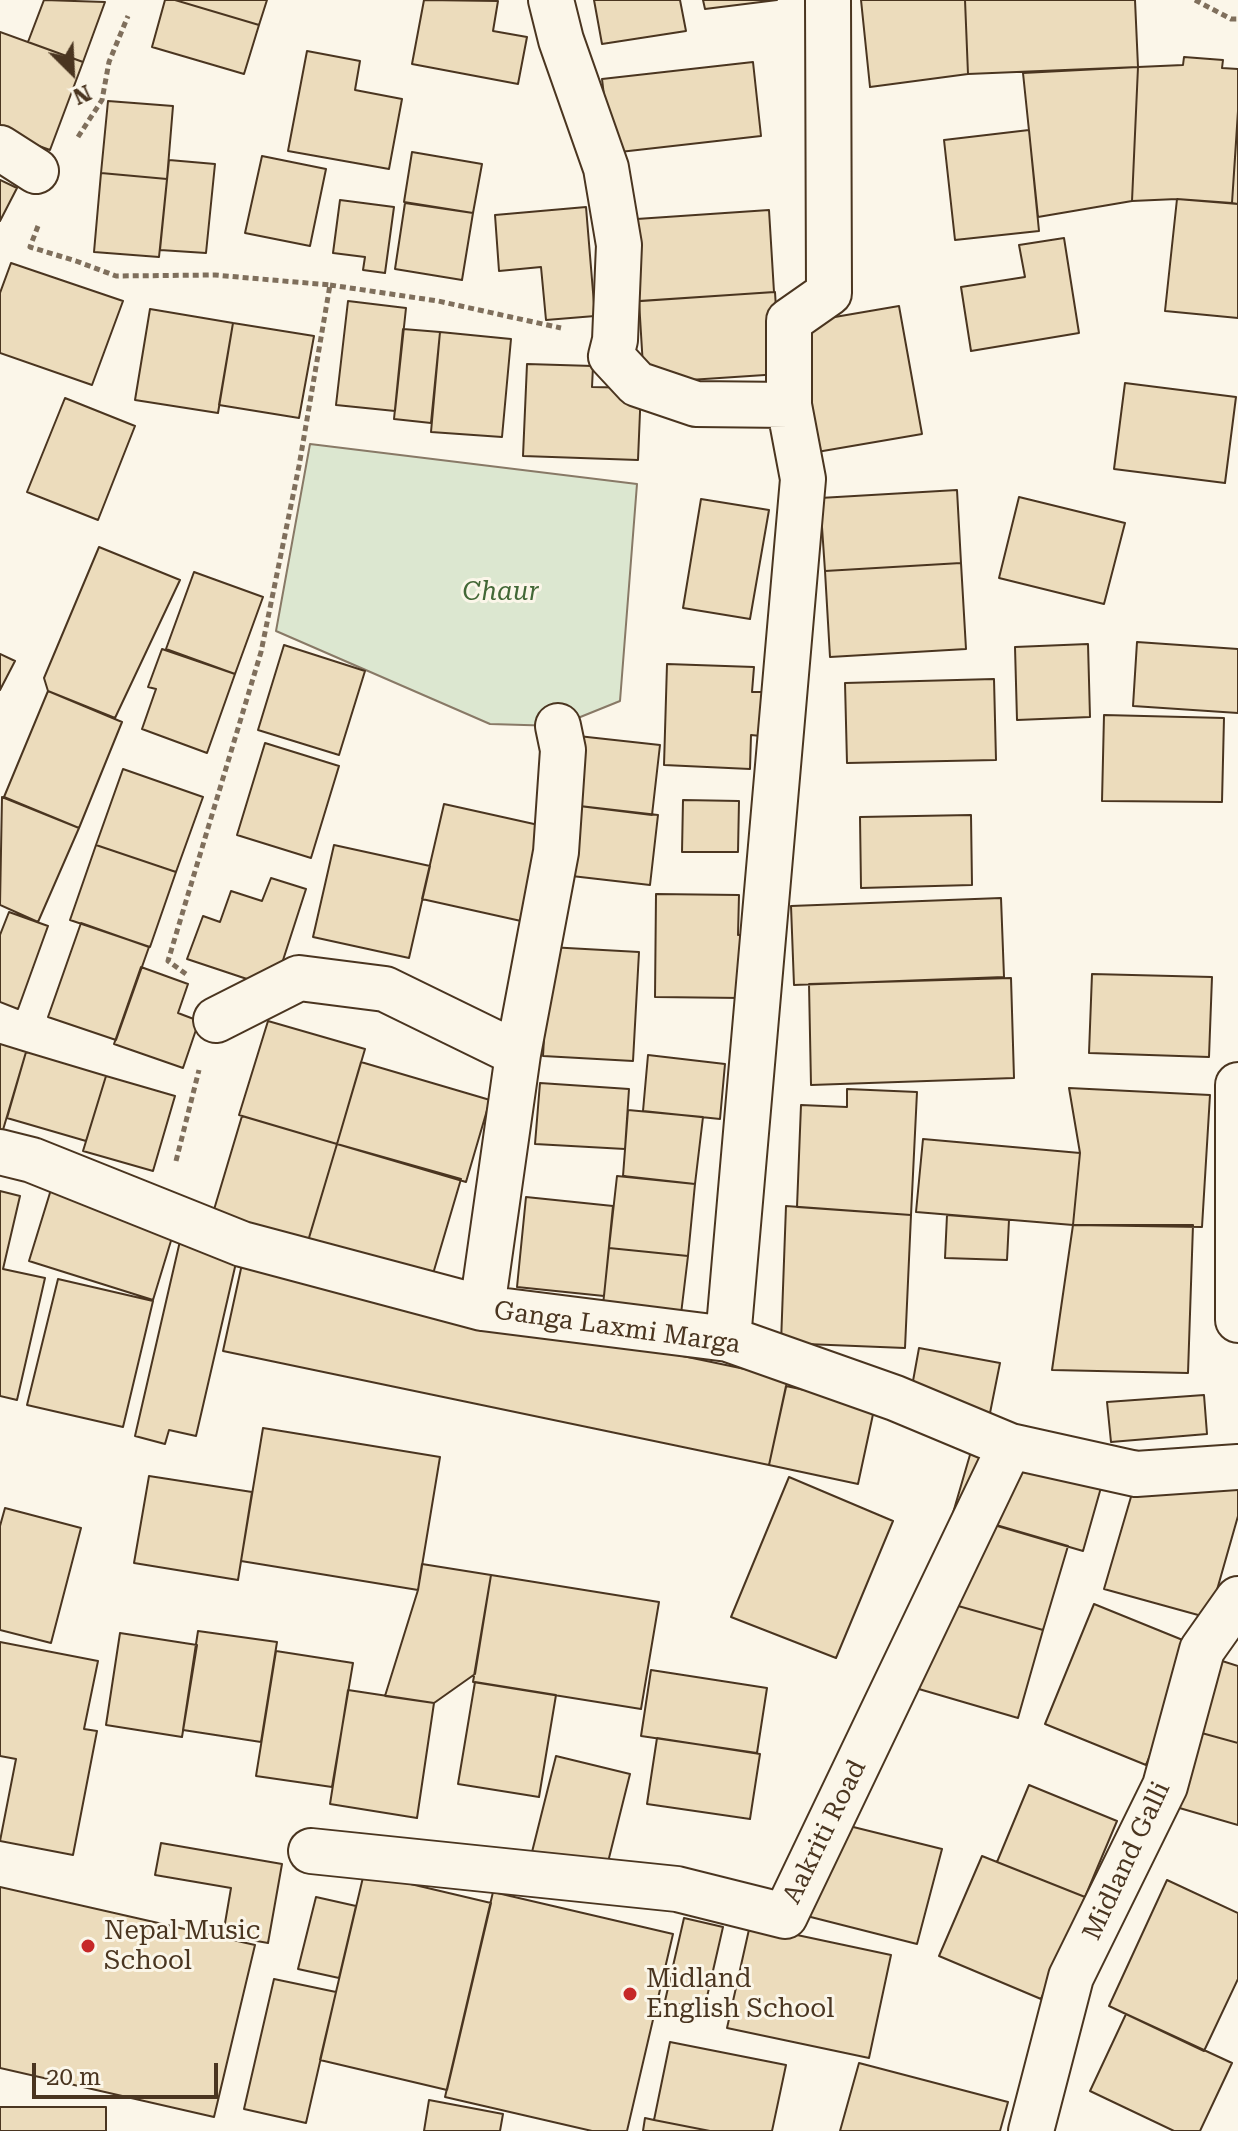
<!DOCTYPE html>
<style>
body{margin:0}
#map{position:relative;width:1238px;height:2131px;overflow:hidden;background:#fbf6e9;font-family:"Roboto Serif",serif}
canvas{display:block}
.north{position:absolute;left:32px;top:32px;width:80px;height:80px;-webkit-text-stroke:6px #fbf6e9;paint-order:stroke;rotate:156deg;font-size:22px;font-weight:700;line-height:32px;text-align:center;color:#4a3520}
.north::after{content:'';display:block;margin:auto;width:28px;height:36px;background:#4a3520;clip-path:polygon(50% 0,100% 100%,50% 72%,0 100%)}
.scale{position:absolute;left:32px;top:2063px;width:186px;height:36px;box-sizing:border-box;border:4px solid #4a3520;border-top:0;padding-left:10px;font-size:24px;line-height:28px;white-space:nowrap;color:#4a3520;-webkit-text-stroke:6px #fbf6e9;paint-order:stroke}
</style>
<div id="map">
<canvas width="1238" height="2131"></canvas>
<div class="north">N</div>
<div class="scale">20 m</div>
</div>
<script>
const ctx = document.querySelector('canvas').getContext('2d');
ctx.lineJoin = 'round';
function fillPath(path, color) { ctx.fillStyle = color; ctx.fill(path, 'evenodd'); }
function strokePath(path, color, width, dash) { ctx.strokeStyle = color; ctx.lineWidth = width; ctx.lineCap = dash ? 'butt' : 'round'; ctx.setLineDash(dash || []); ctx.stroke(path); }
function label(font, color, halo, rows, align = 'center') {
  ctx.font = font + ' "Roboto Serif",serif'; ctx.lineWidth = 6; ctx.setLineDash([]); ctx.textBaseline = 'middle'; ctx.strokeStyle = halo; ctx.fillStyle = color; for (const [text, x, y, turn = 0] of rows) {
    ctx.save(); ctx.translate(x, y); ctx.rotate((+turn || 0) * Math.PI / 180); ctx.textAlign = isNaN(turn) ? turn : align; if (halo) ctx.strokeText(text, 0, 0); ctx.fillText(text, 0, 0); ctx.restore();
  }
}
const green = new Path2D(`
 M310,444L637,484L620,701L558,726L490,724L276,631Z`);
const building = new Path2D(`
 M44,0L105,2L83,62L28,42Z
 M165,0H175L259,25L244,74L152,47Z
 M175,0H267L259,25Z
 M424,0L498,1L493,31L527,37L518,84L412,64Z
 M594,0H680L686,31L602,44Z
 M703,0H777L705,9Z
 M861,0H965L968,74L870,87Z
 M965,0H1135L1138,67L968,74Z
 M0,32L83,62L50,150L0,132Z
 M307,51L360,61L355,90L402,99L389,169L288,151Z
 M1184,57L1223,60L1222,68L1238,69V111L1232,203L1177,199L1132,201L1138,67L1183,65Z
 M753,62L761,136L611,153L602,79Z
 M1138,67L1132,201L1038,217L1023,73Z
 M108,101L173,106L167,179L101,173Z
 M1238,113V204L1232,203Z
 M1029,130L1039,231L955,240L944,140Z
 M412,152L482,164L473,213L404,202Z
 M262,156L326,169L310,246L245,233Z
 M169,160L215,164L206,253L160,250Z
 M101,173L167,179L159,257L94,252Z
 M0,180L17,188L0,221Z
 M1177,199L1238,204V318L1165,311Z
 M340,200L394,207L385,273L363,270L365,257L333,253Z
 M405,203L473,213L462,280L395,269Z
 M586,207L595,316L546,320L541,267L499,271L495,215Z
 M769,210L774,292L627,302L622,220Z
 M1064,238L1079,333L971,351L961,287L1025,277L1019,245Z
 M11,263L123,301L92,385L0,353V293Z
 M775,292L780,374L644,383L639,301Z
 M348,301L406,308L395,411L336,405Z
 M899,306L922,434L817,452L794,324Z
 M150,309L233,323L218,413L135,400Z
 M233,323L314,336L299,418L219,405Z
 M403,329L440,332L431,423L394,419Z
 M440,332L511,339L502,437L431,432Z
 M527,364L593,366L592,387L641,388L638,460L523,456Z
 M1125,383L1236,397L1225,483L1114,469Z
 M65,398L135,426L98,520L27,492Z
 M957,490L961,563L825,571L820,498Z
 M1019,497L1125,523L1104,604L999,578Z
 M701,499L769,510L750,619L683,608Z
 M99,547L180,580L115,718L48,691L44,678Z
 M961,563L966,649L830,657L825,571Z
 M194,572L263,597L235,674L166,649Z
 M1137,642L1238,649V713L1133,706Z
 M1088,644L1090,717L1017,720L1015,647Z
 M284,645L365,671L339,755L258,730Z
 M162,649L235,674L207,753L142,729L156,689L148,687Z
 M0,654L15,661L0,690Z
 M667,664L754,667L752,692H762L761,736L751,735L750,769L664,765Z
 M994,679L996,760L847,763L845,683Z
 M48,691L122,722L79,828L4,797Z
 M1104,715L1224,718L1222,802L1102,801Z
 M578,736L660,745L652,815L571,805Z
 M265,743L339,766L311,858L237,835Z
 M123,769L203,797L176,872L96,845Z
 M2,797L79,828L38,922L0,905Z
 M683,800L739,801L738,852H682Z
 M444,804L552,828L530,923L422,899Z
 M571,805L658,815L650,885L563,875Z
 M971,815L972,885L861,888L860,817Z
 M96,845L176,872L150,947L70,920Z
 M334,845L430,866L409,958L313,937Z
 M271,878L306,889L274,988L187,959L203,916L220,922L231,891L262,901Z
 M656,894L739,895L738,935H750L742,998L655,997Z
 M1001,898L1004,977L794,985L791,906Z
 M9,912L48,926L18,1009L0,1002V935Z
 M81,923L149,947L116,1040L48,1017Z
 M549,947L639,952L633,1061L543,1056Z
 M141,967L188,984L178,1013L199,1021L183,1068L114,1044Z
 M1092,974L1212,977L1209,1057L1089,1053Z
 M1011,978L1014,1078L811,1085L809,984Z
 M268,1021L365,1049L337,1144L239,1115Z
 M0,1044L26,1052L0,1140Z
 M26,1052L106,1076L86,1141L7,1118Z
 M648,1055L725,1064L720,1119L643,1111Z
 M361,1062L490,1100L466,1182L337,1144Z
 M106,1076L175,1096L153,1171L83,1151Z
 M540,1083L629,1089L625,1149L535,1144Z
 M1069,1088L1210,1095L1202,1227L1073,1225L1080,1153Z
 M847,1089L917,1092L911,1215L797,1207L801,1105L847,1107Z
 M628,1110L703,1117L695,1184L623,1176Z
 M242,1116L337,1144L305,1251L210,1223Z
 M923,1139L1080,1153L1073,1225L916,1212Z
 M337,1144L461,1179L430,1284L306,1248Z
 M617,1176L695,1184L688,1256L609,1248Z
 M53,1183L177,1221L153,1300L29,1261Z
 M0,1191L20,1196L3,1269L45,1278L17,1400L0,1396Z
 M526,1197L613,1206L604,1296L517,1287Z
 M786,1206L911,1215L905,1348L781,1343Z
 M947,1215L1009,1220L1007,1260L945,1258Z
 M1073,1225H1193L1188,1373L1052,1370Z
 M180,1241L238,1254L196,1436L169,1430L165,1444L135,1436Z
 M609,1248L688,1256L681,1314L603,1305Z
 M242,1264L788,1378L769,1465L223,1351Z
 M58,1279L153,1301L123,1427L27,1405Z
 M919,1348L1000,1363L989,1418L909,1403Z
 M786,1386L875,1405L858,1484L769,1465Z
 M1204,1395L1207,1434L1111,1442L1107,1402Z
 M263,1428L440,1457L418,1590L241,1561Z
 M972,1448L1102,1484L1083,1551L953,1513Z
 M149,1476L252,1492L238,1580L134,1563Z
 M789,1477L893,1521L836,1658L731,1617Z
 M1238,1487V1516L1209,1618L1104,1589L1133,1490Z
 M5,1508L81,1528L51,1643L0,1630V1526Z
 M962,1515L1068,1546L1043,1630L937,1600Z
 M422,1564L491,1575L475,1674L434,1703L385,1696L418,1590Z
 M491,1575L659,1602L641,1709L473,1682Z
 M937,1600L1043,1630L1018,1718L912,1687Z
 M1094,1604L1195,1645L1146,1765L1045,1724Z
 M198,1631L277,1642L261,1742L183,1730Z
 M120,1633L197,1645L182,1737L106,1725Z
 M0,1642L98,1661L84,1729L97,1731L73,1855L0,1841L16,1759L0,1756Z
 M276,1651L353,1663L332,1787L256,1776Z
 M1219,1660L1238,1666V1743L1198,1732Z
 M651,1670L767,1688L757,1753L641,1736Z
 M475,1682L556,1695L539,1797L458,1784Z
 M348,1690L434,1703L417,1818L330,1804Z
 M1198,1732L1238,1743V1825L1176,1807Z
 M657,1738L760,1754L750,1819L647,1804Z
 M556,1756L630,1774L604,1878L530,1860Z
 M1029,1785L1117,1821L1085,1897L997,1862Z
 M817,1818L942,1849L917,1944L791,1912Z
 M161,1843L282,1864L268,1943L223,1935L231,1888L155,1875Z
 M982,1856L1085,1897L1041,1999L939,1956Z
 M364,1873L491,1903L447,2090L320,2060Z
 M1167,1880L1238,1913V1979L1204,2051L1109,2006Z
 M0,1887L255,1945L214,2117L0,2068Z
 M493,1892L673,1934L627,2131H592L445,2097Z
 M316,1897L356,1906L339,1978L298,1969Z
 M684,1918L723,1927L704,2010L665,2001Z
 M750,1925L891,1955L869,2058L727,2028Z
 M274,1979L336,1992L306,2123L244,2109Z
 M1126,2014L1232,2063L1200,2131H1174L1090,2091Z
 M670,2042L786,2065L772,2131H710L654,2120Z
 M859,2063L1008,2102L1000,2131H840Z
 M429,2100L503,2114L500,2131H424Z
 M0,2107H106V2131H0Z
 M645,2118L654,2120L710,2131H643Z`);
const path = new Path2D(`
 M1195,0L1231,19H1238
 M78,137L102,100L109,62L128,16
 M38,226L30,247L76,261L116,276L215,275L330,285L299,466L261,652L168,961L186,974
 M330,285L438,301L561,328
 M176,1161L199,1070`);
const minor = new Path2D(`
 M551,0L561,40L606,168L619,245L615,340L611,356L637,384L696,404L789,405
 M0,148L36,171
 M216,1020L299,978L385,989L518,1054
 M1238,1085V1320
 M0,1152L32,1160L242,1244L482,1308L728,1339L895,1398L1010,1446L1136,1474L1238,1467
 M482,1308L518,1054L556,852L563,750L558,726
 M728,1339L803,479L789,405V321L829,293L828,0
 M311,1851L677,1889L785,1916L1010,1446
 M1031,2131L1071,1977L1165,1786L1202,1650L1238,1599`);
const markers = [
 [88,1946,8,"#c62828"],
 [630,1994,8,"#c62828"]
];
const parkNames = [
 ["Chaur",501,592]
];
const streetNames = [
 ["Ganga Laxmi Marga",617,1328,8],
 ["Aakriti Road",825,1832,-64],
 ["Midland Galli",1127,1861,-65]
];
const poiNames = [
 ["Nepal Music",104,1931],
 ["School",104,1961],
 ["Midland",646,1979],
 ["English School",646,2009]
];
fillPath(green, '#dce7d0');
strokePath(green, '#887966', 2);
fillPath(building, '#ecdcbc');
strokePath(building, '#4a3520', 2);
strokePath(minor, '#4a3520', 48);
strokePath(path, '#7f6f5c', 5, [6, 4]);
strokePath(minor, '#fbf6e9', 44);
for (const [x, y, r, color] of markers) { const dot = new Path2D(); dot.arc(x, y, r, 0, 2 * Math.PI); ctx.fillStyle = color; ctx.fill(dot); strokePath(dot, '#fbf6e9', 3); }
label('italic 26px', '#436837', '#fbf6e9', parkNames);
label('26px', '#4a3520', '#fbf6e9', streetNames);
label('26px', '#4a3520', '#fbf6e9', poiNames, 'left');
</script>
